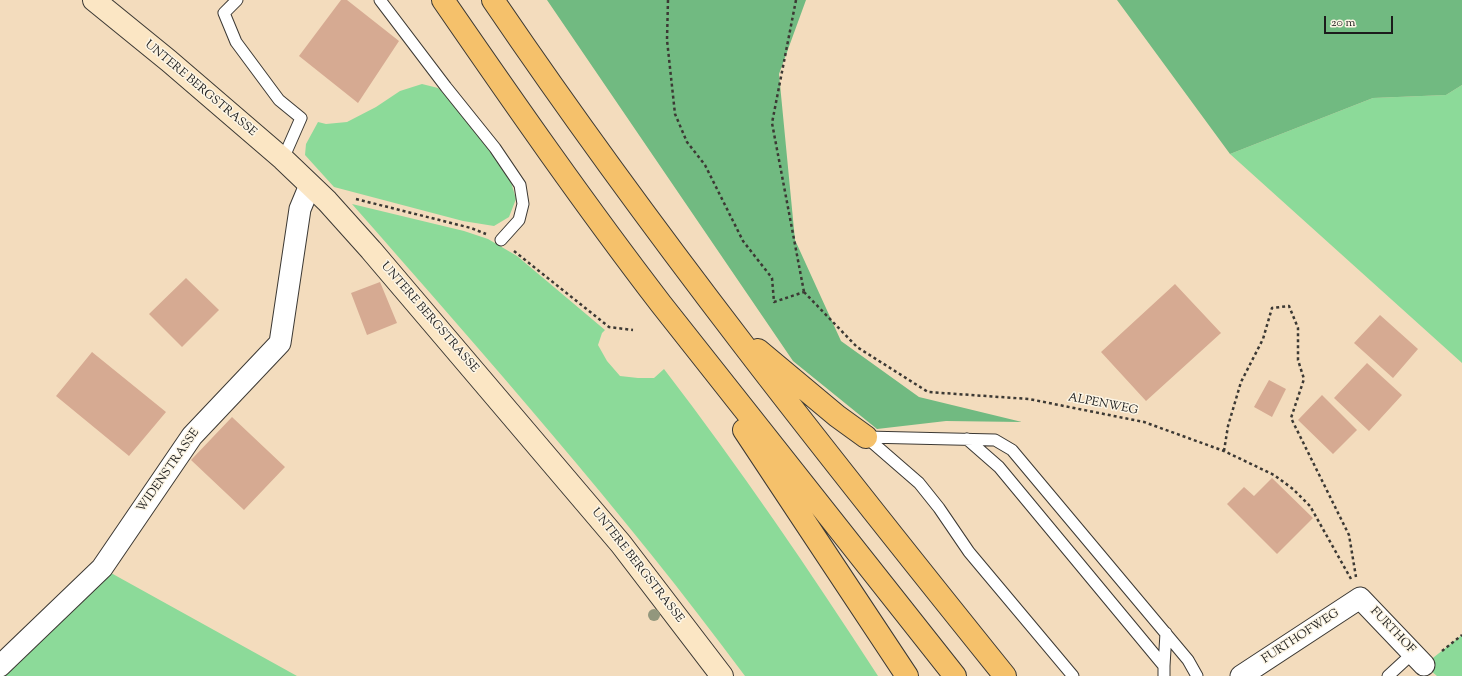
<!DOCTYPE html>
<style>
body{margin:0}
#map{position:relative;width:1462px;height:676px;overflow:hidden;background:#f3dcbd;font-family:"Sorts Mill Goudy",serif}
canvas{display:block}
.scale{position:absolute;left:1324px;top:16px;width:69px;height:18px;box-sizing:border-box;border:2px solid #1c1c1c;border-top:0;padding-left:5px;font-size:12px;line-height:14px;white-space:nowrap;color:#1c1c1c;-webkit-text-stroke:3px #fcf5e5;paint-order:stroke}
</style>
<div id="map">
<canvas width="1462" height="676"></canvas>
<div class="scale">20 m</div>
</div>
<script>
const ctx = document.querySelector('canvas').getContext('2d');
ctx.lineJoin = 'round';
function fillPath(path, color) { ctx.fillStyle = color; ctx.fill(path, 'evenodd'); }
function strokePath(path, color, width, dash) { ctx.strokeStyle = color; ctx.lineWidth = width; ctx.lineCap = dash ? 'butt' : 'round'; ctx.setLineDash(dash || []); ctx.stroke(path); }
function label(font, color, halo, rows, align = 'center') {
  ctx.font = font + ' "Sorts Mill Goudy",serif'; ctx.lineWidth = 3; ctx.setLineDash([]); ctx.textBaseline = 'middle'; ctx.strokeStyle = halo; ctx.fillStyle = color; for (const [text, x, y, turn = 0] of rows) {
    ctx.save(); ctx.translate(x, y); ctx.rotate((+turn || 0) * Math.PI / 180); ctx.textAlign = isNaN(turn) ? turn : align; if (halo) ctx.strokeText(text, 0, 0); ctx.fillText(text, 0, 0); ctx.restore();
  }
}
const green = new Path2D(`
 M422,84L438,88L451,100L496,159L511,182L516,199L509,217L494,226L463,221L334,187L305,155L306,144L318,122L326,124L347,122L376,107L400,91Z
 M1462,85V363L1230,154L1373,98L1446,95Z
 M352,204L464,231L488,239L517,256L605,330L602,333L598,345L607,361L620,376L638,378H654L664,369C740,468 810,571 878,676H745C623,511 487,358 352,204Z
 M102,568L297,676H0Z
 M1462,635V676H1437L1424,665Z`);
const forest = new Path2D(`
 M547,0H806L779,74L795,240L841,341L919,397L1022,422L946,421L877,429L793,361Z
 M1117,0H1462V85L1446,95L1373,98L1230,154Z`);
const building = new Path2D(`
 M341,0H347L399,41L358,103L299,56Z
 M186,278L219,310L182,347L149,314Z
 M380,282L397,323L367,335L351,293Z
 M1175,284L1221,333L1146,401L1101,352Z
 M1380,315L1418,349L1393,378L1354,343Z
 M92,352L166,412L129,456L56,396Z
 M1367,363L1402,395L1369,431L1334,398Z
 M1269,380L1286,389L1272,417L1254,407Z
 M1322,395L1357,430L1333,454L1298,420Z
 M232,417L285,467L244,510L191,460Z
 M1272,478L1313,518L1277,554L1227,504L1244,487L1254,496Z`);
const path = new Path2D(`
 M668,0L667,40L675,114L687,142L705,165L743,241L772,278L774,302L804,292
 M796,0L772,123L804,292
 M356,199L471,228L486,234
 M514,251L609,327L633,330
 M804,292L857,347L928,392L1029,399L1144,422L1224,451L1274,475L1293,489L1310,506L1351,579
 M1224,451L1228,426L1241,382L1263,339L1272,308L1289,306L1298,328V360L1304,379L1291,418L1349,535L1356,577
 M1442,651L1462,635`);
const lane = new Path2D(`
 M237,0L224,13L236,42L279,100L301,118L283,159
 M380,0L446,87L495,148L520,185L523,204L519,220L501,240
 M866,437L995,440L1012,450L1188,660L1197,676
 M866,437L919,483L939,508L969,552L1073,676
 M967,439L999,467L1164,666V676
 M1164,666L1166,633
 M1388,676L1413,653`);
const street = new Path2D(`
 M0,666L102,568L192,436L280,343L300,209L310,185
 M1241,676L1360,598L1424,665`);
const secondary = new Path2D(`
 M94,0L169,61L283,159L327,201L371,250L621,544L722,676`);
const highway = new Path2D(`
 M443,0C514,103 585,205 661,304L955,676
 M493,0C652,234 828,456 1005,676
 M758,350L837,416L866,437
 M744,430L907,676`);
const trees = [
 [654,615]
];
const streetNames = [
 ["UNTERE BERGSTRASSE",200,89,40],
 ["UNTERE BERGSTRASSE",429,318,49],
 ["ALPENWEG",1103,405,11],
 ["WIDENSTRASSE",169,471,-55],
 ["UNTERE BERGSTRASSE",637,566,52],
 ["FURTHOF",1392,631,46],
 ["FURTHOFWEG",1301,637,-33]
];
fillPath(green, '#8cda99');
fillPath(forest, '#71ba81');
fillPath(building, '#d6aa92');
strokePath(lane, '#3c3934', 13);
strokePath(street, '#3c3934', 23);
strokePath(secondary, '#3c3934', 24);
strokePath(highway, '#3c3934', 24);
strokePath(path, '#3c3934', 2.5, [3, 3]);
strokePath(lane, '#fff', 11);
strokePath(street, '#fff', 21);
strokePath(secondary, '#fbe6c4', 22);
strokePath(highway, '#f5c16b', 22);
ctx.fillStyle = '#92977d';
for (const [x, y] of trees) { ctx.beginPath(); ctx.arc(x, y, 6, 0, 2 * Math.PI); ctx.fill(); }
label('12px', '#1c1c1c', '#fcf5e5', streetNames);
</script>
